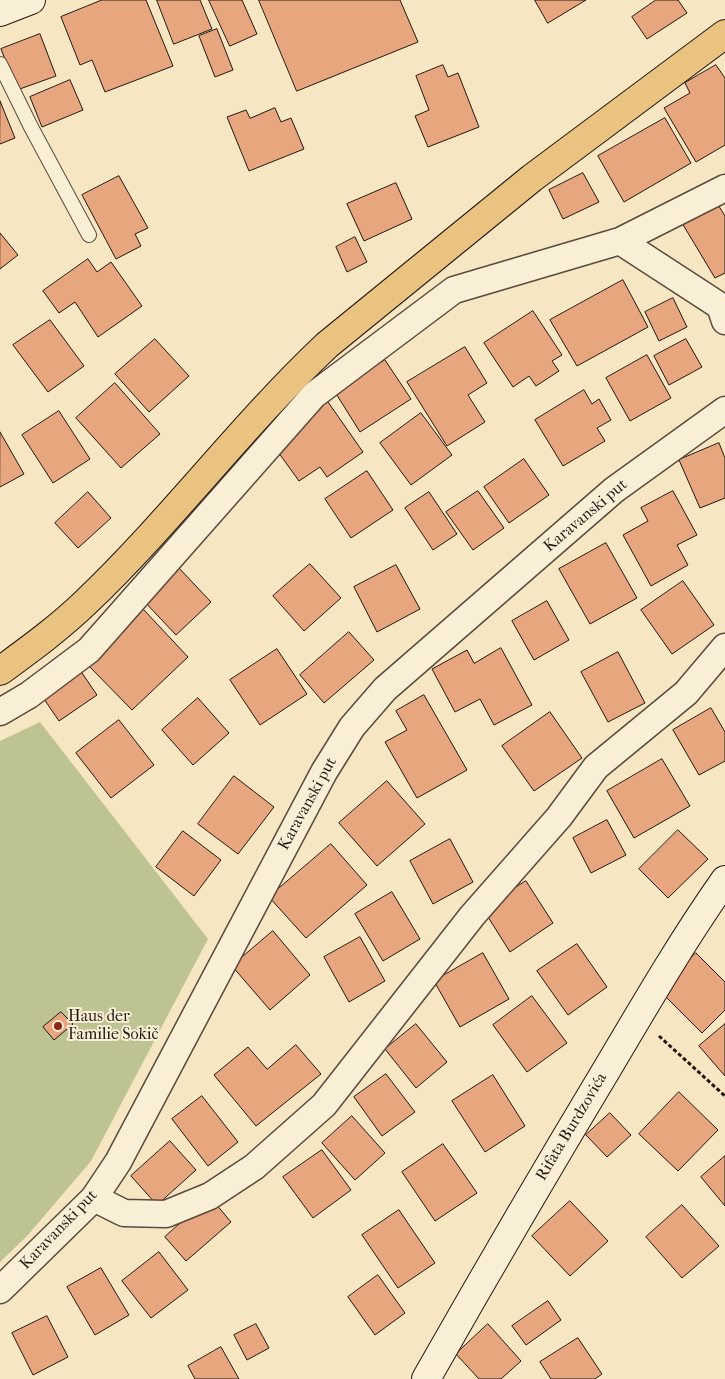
<!DOCTYPE html>
<meta charset="utf-8">
<style>
body{margin:0}
canvas{display:block;background:#f6e6c1}
</style>
<canvas width="725" height="1379"></canvas>
<script>
const ctx = document.querySelector('canvas').getContext('2d');
ctx.lineJoin = 'round';
function fillPath(path, color) { ctx.fillStyle = color; ctx.fill(path, 'evenodd'); }
function strokePath(path, color, width, dash) { ctx.strokeStyle = color; ctx.lineWidth = width; ctx.lineCap = dash ? 'butt' : 'round'; ctx.setLineDash(dash || []); ctx.stroke(path); }
function label(font, color, halo, rows, align = 'center') {
  ctx.font = font + ' "IM FELL French Canon",serif'; ctx.lineWidth = 4; ctx.setLineDash([]); ctx.textBaseline = 'middle'; ctx.strokeStyle = halo; ctx.fillStyle = color; for (const [text, x, y, turn = 0] of rows) {
    ctx.save(); ctx.translate(x, y); ctx.rotate((+turn || 0) * Math.PI / 180); ctx.textAlign = isNaN(turn) ? turn : align; if (halo) ctx.strokeText(text, 0, 0); ctx.fillText(text, 0, 0); ctx.restore();
  }
}
const green = new Path2D(`
 M40,722L208,939L91,1161L28,1235L0,1262V741Z`);
const building = new Path2D(`
 M102,0H146L173,66L105,92L92,60L80,65L61,17Z
 M157,0H200L212,29L174,44Z
 M209,0H242L257,34L230,46Z
 M259,0H400L418,42L297,91Z
 M535,0H586L548,23Z
 M656,0H678L687,13L647,39L632,17Z
 M217,29L233,70L215,77L199,36Z
 M40,34L56,76L17,90L1,49Z
 M443,65L448,77L458,73L479,127L428,147L415,116L429,110L416,76Z
 M716,65L725,78V145L696,162L664,108L690,93L685,83Z
 M70,80L83,110L42,127L30,97Z
 M0,101L15,138L0,144Z
 M275,108L281,122L291,118L304,149L249,171L227,117L246,110L250,118Z
 M665,118L691,163L624,202L598,156Z
 M583,173L599,202L563,219L549,190Z
 M119,176L148,228L135,234L141,246L116,259L82,195Z
 M396,183L412,219L364,241L347,204Z
 M717,203L725,216V273L715,278L682,223Z
 M0,233L18,255L0,269Z
 M355,237L367,262L347,272L336,247Z
 M88,259L97,272L111,262L142,306L98,337L75,302L59,313L43,291Z
 M623,280L648,327L577,366L550,320Z
 M673,298L687,327L659,341L645,312Z
 M533,311L562,355L552,361L559,371L536,386L529,376L513,387L484,343Z
 M50,320L84,366L48,392L13,345Z
 M155,339L189,376L149,412L115,374Z
 M686,339L702,367L669,385L654,356Z
 M465,347L487,383L468,395L485,422L447,446L407,382Z
 M647,355L671,398L630,421L606,378Z
 M385,360L411,399L360,432L335,392Z
 M115,383L160,434L121,468L76,418Z
 M584,390L592,404L599,399L611,420L597,428L605,441L563,466L535,420Z
 M328,402L363,452L327,477L320,467L299,481L276,449L292,428Z
 M59,411L90,459L53,483L22,435Z
 M421,413L452,455L411,485L380,443Z
 M0,432L24,474L0,487Z
 M719,443L725,458V498L700,508L679,460Z
 M524,459L549,495L509,523L484,487Z
 M367,471L393,510L351,538L325,499Z
 M478,491L504,528L473,550L446,512Z
 M673,491L697,535L677,545L688,565L651,586L623,535L648,521L641,508Z
 M88,492L111,518L78,548L55,523Z
 M429,492L457,534L433,550L405,508Z
 M606,543L637,598L590,624L559,569Z
 M310,564L341,598L304,631L273,596Z
 M396,565L420,609L377,632L354,587Z
 M178,567L211,602L176,635L143,600Z
 M683,581L714,625L672,654L641,610Z
 M547,601L569,640L534,660L512,621Z
 M143,609L188,657L132,710L86,663Z
 M349,632L374,660L324,703L300,675Z
 M501,648L532,705L494,725L480,699L455,712L432,669L467,650L474,663Z
 M277,649L307,694L260,725L230,680Z
 M618,652L645,703L608,722L581,672Z
 M80,670L97,695L59,721L42,696Z
 M424,695L467,770L417,798L385,742L407,730L396,711Z
 M198,698L229,733L193,765L162,730Z
 M711,708L725,732V761L699,775L673,730Z
 M550,712L582,758L534,791L502,746Z
 M119,720L154,765L111,798L76,753Z
 M662,759L690,806L634,838L607,791Z
 M234,776L274,807L238,854L198,824Z
 M387,781L425,824L377,866L339,823Z
 M607,820L626,855L591,873L573,838Z
 M678,830L708,859L668,898L639,869Z
 M183,831L221,860L194,896L156,867Z
 M450,839L473,882L433,904L410,861Z
 M331,844L367,885L306,938L269,897Z
 M526,881L553,923L510,952L483,909Z
 M392,892L420,939L383,961L355,914Z
 M273,931L310,975L270,1010L232,966Z
 M360,937L385,981L349,1002L324,957Z
 M577,944L607,987L568,1015L537,971Z
 M483,953L509,999L460,1027L434,981Z
 M696,953L725,982V1010L702,1033L659,990Z
 M532,996L567,1043L527,1072L493,1025Z
 M61,1012L73,1024L54,1040L43,1027Z
 M416,1024L447,1062L416,1088L385,1049Z
 M725,1024V1076L699,1046Z
 M296,1045L321,1074L256,1126L214,1075L248,1047L267,1069Z
 M386,1074L415,1112L382,1136L354,1097Z
 M493,1075L525,1126L485,1152L452,1101Z
 M679,1092L718,1130L678,1171L639,1134Z
 M202,1096L238,1142L208,1166L172,1119Z
 M610,1113L631,1135L607,1157L586,1135Z
 M352,1116L385,1153L355,1180L322,1143Z
 M170,1141L196,1170L157,1205L131,1176Z
 M443,1144L477,1193L435,1221L402,1172Z
 M322,1150L351,1190L313,1218L283,1177Z
 M725,1156V1206L701,1177Z
 M210,1197L231,1222L186,1261L165,1237Z
 M570,1201L608,1241L570,1276L532,1236Z
 M682,1205L719,1246L682,1278L646,1237Z
 M399,1210L435,1263L398,1288L362,1235Z
 M159,1252L188,1290L151,1318L122,1281Z
 M101,1268L129,1315L95,1335L67,1287Z
 M378,1275L405,1313L375,1335L348,1297Z
 M548,1301L561,1320L526,1345L512,1326Z
 M47,1316L68,1357L33,1375L12,1333Z
 M256,1324L269,1348L247,1360L234,1335Z
 M488,1324L521,1361L501,1379H479L456,1354Z
 M578,1338L602,1374L595,1379H551L540,1362Z
 M221,1347L239,1379H195L188,1366Z`);
const path = new Path2D(`
 M659,1036L725,1096`);
const lane = new Path2D(`
 M0,64L31,127L89,235`);
const street = new Path2D(`
 M620,241L720,306L725,321
 M0,712L29,695L89,650L314,395L454,290L620,241L725,188
 M94,1198L124,1213L166,1214L210,1196L254,1167L324,1105L472,916L559,817L596,767L686,693L725,647
 M0,1290L94,1198L118,1162L324,772L352,727L385,689L614,490L725,410`);
const secondary = new Path2D(`
 M0,12L31,0
 M426,1379C485,1275 545,1172 607,1069C645,1005 682,941 725,880`);
const primary = new Path2D(`
 M0,671C30,649 59,628 86,602C171,521 242,425 327,345L532,178L725,34`);
const markers = [
 [58,1026,5,"#8f2418"]
];
const streetNames = [
 ["Karavanski put",586,516,-40],
 ["Karavanski put",308,804,-61],
 ["Rifata Burdzovića",572,1127,-59],
 ["Karavanski put",59,1230,-46]
];
const poiNames = [
 ["Haus der",68,1017],
 ["Familie Sokič",68,1035]
];
fillPath(green, '#bdc492');
fillPath(building, '#e8a67f');
strokePath(building, '#231712', 1);
strokePath(lane, '#584b3e', 16);
strokePath(street, '#584b3e', 29);
strokePath(secondary, '#231712', 30);
strokePath(primary, '#231712', 30);
strokePath(path, '#231712', 3, [4, 2.5]);
strokePath(lane, '#f9efd7', 14);
strokePath(street, '#f9efd7', 26);
strokePath(secondary, '#f9efd7', 28);
strokePath(primary, '#ebc380', 28);
for (const [x, y, r, color] of markers) { const dot = new Path2D(); dot.arc(x, y, r, 0, 2 * Math.PI); ctx.fillStyle = color; ctx.fill(dot); strokePath(dot, '#f9efd7', 2); }
label('16px', '#231712', '#f9efd7', streetNames);
label('16px', '#231712', '#f9efd7', poiNames, 'left');
</script>
